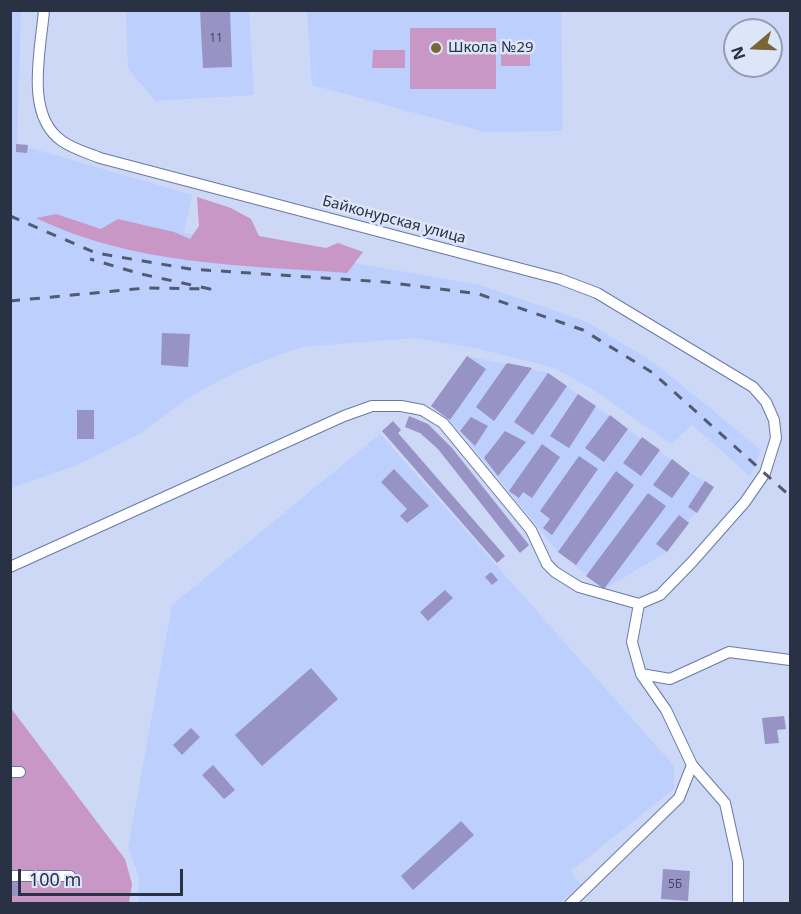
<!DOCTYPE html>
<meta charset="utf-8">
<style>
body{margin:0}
#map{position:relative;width:801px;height:914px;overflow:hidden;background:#ccd8f6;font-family:"Noto Sans",sans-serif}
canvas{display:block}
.frame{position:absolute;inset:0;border:12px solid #293144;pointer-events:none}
.north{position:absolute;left:723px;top:18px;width:60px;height:60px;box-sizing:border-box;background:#dde5f9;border:2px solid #959db1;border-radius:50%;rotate:251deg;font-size:16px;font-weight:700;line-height:24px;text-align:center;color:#293144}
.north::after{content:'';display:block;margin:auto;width:21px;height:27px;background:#7a6635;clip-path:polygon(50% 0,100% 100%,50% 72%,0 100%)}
.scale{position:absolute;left:18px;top:869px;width:165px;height:27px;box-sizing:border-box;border:3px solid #293144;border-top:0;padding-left:8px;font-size:18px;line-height:21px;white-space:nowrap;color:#293144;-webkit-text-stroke:4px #dde5f9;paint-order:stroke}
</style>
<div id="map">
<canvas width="801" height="914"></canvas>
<div class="frame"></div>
<div class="north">N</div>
<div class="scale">100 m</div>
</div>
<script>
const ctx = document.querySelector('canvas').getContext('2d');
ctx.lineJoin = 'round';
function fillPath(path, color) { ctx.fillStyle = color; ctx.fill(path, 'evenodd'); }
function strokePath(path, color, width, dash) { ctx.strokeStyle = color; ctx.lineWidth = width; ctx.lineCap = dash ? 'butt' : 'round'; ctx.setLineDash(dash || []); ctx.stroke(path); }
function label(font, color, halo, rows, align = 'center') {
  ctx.font = font + ' "Noto Sans",sans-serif'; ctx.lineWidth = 5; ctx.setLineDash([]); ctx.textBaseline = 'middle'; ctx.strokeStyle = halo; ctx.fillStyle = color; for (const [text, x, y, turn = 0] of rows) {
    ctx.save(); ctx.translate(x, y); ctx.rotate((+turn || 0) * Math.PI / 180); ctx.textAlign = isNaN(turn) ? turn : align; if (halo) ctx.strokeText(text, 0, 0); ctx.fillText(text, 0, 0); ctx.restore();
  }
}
const built = new Path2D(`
 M10,11H21L17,144L192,195L184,233L480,285L587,322L656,364L761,450L750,476L692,425L671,444L594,390L554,368L480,349L415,338L301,347L242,369L196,393L139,434L75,466L11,488Z
 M126,11H249L254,95L155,101L128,68Z
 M307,11H561L563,131L485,132L312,85Z
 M467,356L548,373L690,473L714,487L667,552L604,589L558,552L460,431L431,406Z
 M380,434L674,766V789L571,871L581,885L559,903H138L139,877L128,848L172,605Z`);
const green = new Path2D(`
 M410,28H496V89H410Z
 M373,50H405V68H372Z
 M501,52H530V66H501Z
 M197,197L231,208L251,219L259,236L326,248L338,243L363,252L347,273C242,265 132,265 36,218L56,214L101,229L118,219L174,232L190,239L199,226Z
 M10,707L125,859L132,884L129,903H11Z`);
const building = new Path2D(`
 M200,10H230L232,67L203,68Z
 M16,144L28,145L27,153L16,152Z
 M162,333L190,334L188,367L161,365Z
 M467,356L486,369L450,420L431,406Z
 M507,363L532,368L494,421L476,407Z
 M548,373L567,386L533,435L514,422Z
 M578,394L596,406L569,448L550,436Z
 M77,410H94V439H77Z
 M610,415L628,429L604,462L585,448Z
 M409,416L428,424L452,448L529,545L520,553L438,449L420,433L405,427Z
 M471,417L488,426L475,446L460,431Z
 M393,421L401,430L398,433L505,556L497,563L382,431Z
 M505,431L526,442L498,476L484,458Z
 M642,437L660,450L641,476L623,463Z
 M542,444L560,457L532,498L523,492L519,498L509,491Z
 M579,456L598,469L552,535L543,528L550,519L540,511Z
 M672,459L690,473L672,498L653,485Z
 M394,469L429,506L407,523L400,516L407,509L381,482Z
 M616,471L634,485L576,565L558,552Z
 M705,481L714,487L697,513L688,507Z
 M648,493L666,506L604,589L586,576Z
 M679,515L689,523L667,552L656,544Z
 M491,572L498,580L492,585L485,577Z
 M445,590L453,598L428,621L420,612Z
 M311,668L338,699L262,766L235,735Z
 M784,716L786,729L777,730L779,743L765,744L762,718Z
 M191,728L200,737L182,755L173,745Z
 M213,765L235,790L224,799L202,775Z
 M461,821L474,835L413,890L401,876Z
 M663,869L690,871L688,901L661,899Z
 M10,881H20V896H10Z`);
const minor = new Path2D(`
 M10,567L344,416L372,406H401L422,410L443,423L531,530L547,564L555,572L579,587L639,604L660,595L693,561L745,502L765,473L776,438L774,420L766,402L753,387L597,293L560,279L100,158C88,153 73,149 62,141C24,115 41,49 44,10
 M641,674L670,679L729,652L790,660
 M692,765L725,803L738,862V904
 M10,772H20
 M10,876H70
 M570,904L679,798L692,765L666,710L641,674L632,642L639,604`);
const rail = new Path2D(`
 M10,216L96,253L190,269L385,282L479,294L583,330L653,373L790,496
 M10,301L146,288L210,289L141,274L90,259`);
const markers = [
 [436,48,6,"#7a6635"]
];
const numberNames = [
 ["11",216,39],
 ["5Б",675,885]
];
const poiNames = [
 ["Школа №29",448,48]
];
const streetNames = [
 ["Байконурская улица",394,220,15]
];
fillPath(built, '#bdcffc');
fillPath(green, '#c897c6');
fillPath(building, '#9793c4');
strokePath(minor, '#6879a6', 12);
strokePath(minor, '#fff', 10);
strokePath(rail, '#515a70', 3, [10, 10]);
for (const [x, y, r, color] of markers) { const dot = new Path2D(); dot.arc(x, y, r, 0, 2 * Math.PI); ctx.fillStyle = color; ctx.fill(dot); strokePath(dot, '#dde5f9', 2); }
label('12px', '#444a64', null, numberNames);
label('15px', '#293144', '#dde5f9', poiNames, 'left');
label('15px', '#293144', '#dde5f9', streetNames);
</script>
